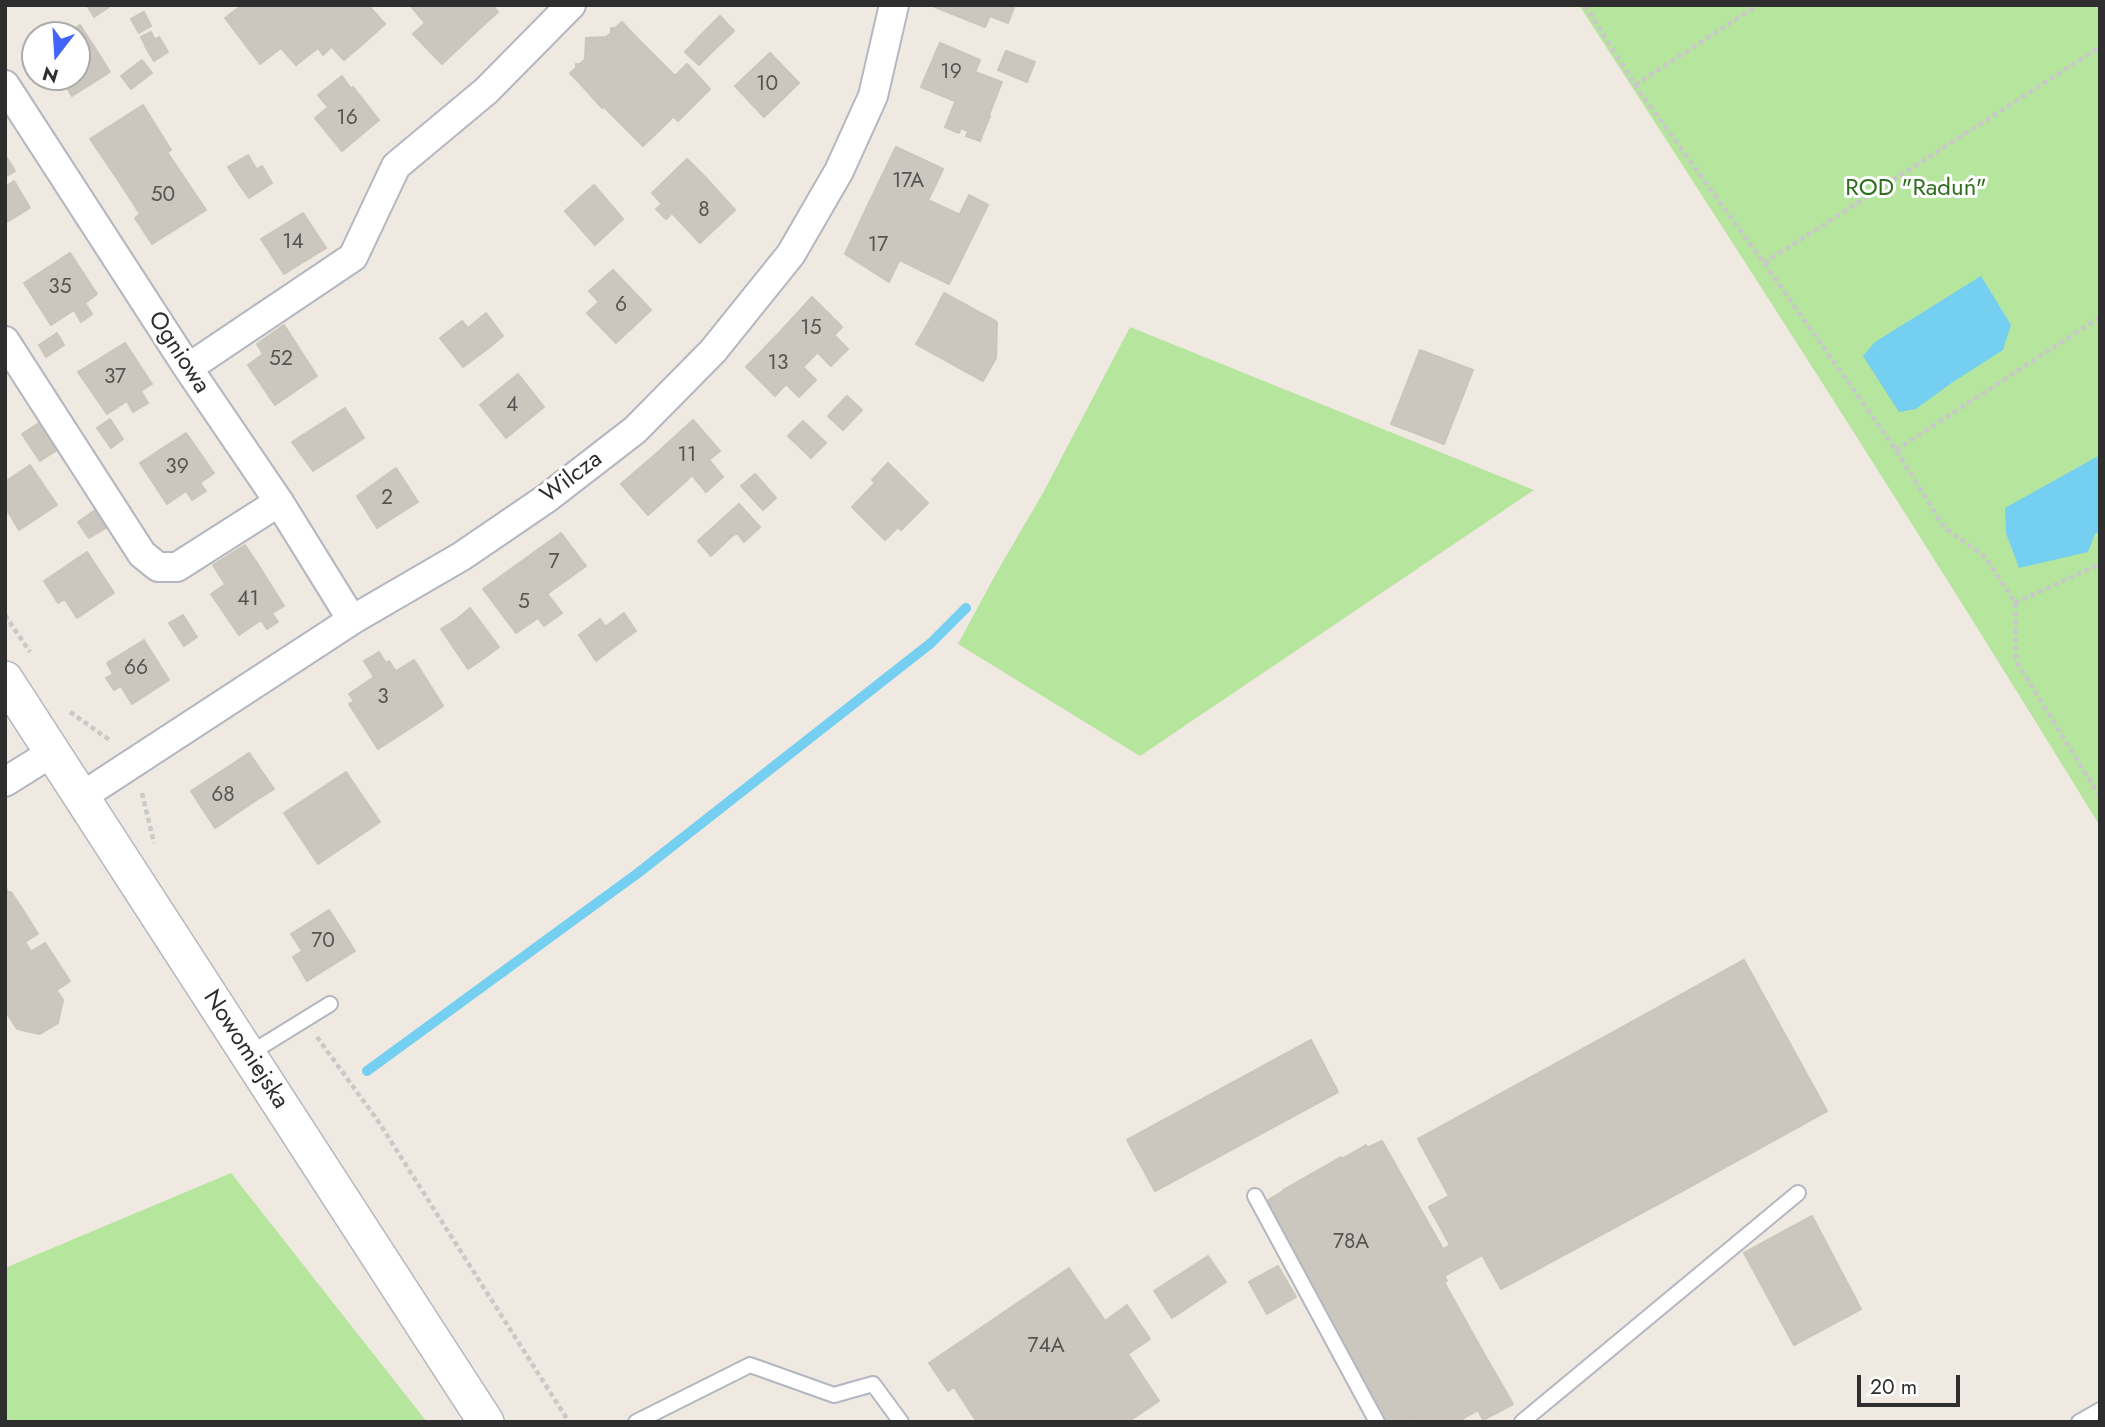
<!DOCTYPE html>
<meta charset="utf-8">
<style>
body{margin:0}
#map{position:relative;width:2105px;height:1427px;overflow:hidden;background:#efe9e1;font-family:Jost,sans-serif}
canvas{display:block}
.frame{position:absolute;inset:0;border:7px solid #2e2e2e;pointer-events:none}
.north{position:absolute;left:21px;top:21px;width:70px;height:70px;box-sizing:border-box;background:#fff;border:2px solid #ababab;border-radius:50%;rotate:197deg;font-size:19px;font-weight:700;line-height:28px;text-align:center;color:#2e2e2e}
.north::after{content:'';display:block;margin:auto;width:24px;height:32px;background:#4264fb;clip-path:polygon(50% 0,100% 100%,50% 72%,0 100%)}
.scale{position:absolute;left:1857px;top:1375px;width:103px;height:32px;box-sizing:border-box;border:4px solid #2e2e2e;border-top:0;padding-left:9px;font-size:21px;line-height:24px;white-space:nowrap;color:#2e2e2e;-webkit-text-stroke:5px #fff;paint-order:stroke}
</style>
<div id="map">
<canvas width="2105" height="1427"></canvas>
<div class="frame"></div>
<div class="north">N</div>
<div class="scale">20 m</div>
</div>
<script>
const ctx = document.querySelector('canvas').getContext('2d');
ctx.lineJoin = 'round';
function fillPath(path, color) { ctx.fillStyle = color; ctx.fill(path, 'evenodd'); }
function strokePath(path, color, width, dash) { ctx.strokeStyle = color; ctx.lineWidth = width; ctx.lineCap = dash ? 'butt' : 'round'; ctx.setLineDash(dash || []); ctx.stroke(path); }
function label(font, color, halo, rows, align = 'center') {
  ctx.font = font + ' Jost,sans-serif'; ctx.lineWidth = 6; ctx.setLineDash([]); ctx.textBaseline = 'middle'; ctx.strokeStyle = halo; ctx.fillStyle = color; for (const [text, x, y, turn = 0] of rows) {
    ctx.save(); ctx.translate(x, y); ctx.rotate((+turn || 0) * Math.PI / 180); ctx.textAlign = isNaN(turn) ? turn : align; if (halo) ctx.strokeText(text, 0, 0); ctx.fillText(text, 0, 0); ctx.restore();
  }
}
const green = new Path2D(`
 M1579,5H2100V826C1931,550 1755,277 1579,5Z
 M1130,327L1534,490L1140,756L958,644L998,570L1043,493Z
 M231,1173L427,1422H5V1268Z`);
const water = new Path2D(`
 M1981,276L2011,325L2003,350L1950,384L1916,409L1899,412L1863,356L1875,342Z
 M2100,455V531L2095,534L2088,552L2019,568L2006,533L2005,508Z`);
const stream = new Path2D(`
 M367,1071L638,873L931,643L966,608`);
const building = new Path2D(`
 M87,5H107L109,7L94,17Z
 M242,5H331L350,29L323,55L318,48L296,65L281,48L260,64L225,18Z
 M331,5H368L385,24L364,43Z
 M410,5H454L477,31L442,64L413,34L425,23Z
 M492,5L498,12L477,31L455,6Z
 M930,5L937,7L938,5H1015L1008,23L990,16L985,27Z
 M144,12L151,26L139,33L131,19Z
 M720,16L734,31L714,50L700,36Z
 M622,22L637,38L586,90L570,73L576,68V64H580L585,59L586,38L606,37L611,33V28H615Z
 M80,25L95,48L77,60V35H64Z
 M350,29L364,43L344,60L331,46Z
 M151,32L155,40L145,45L141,37Z
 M700,36L714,50L699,65L685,52Z
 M159,37L168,52L154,61L145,46Z
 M637,38L675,76L654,96L650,93L620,123L603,106L602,108L586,90Z
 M940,43L980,60L962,104L921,87Z
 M95,48L110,72L72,96L65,85L58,89L51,77H77V60Z
 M1006,51L1035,62L1027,82L998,70Z
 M770,53L799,83L764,117L735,86Z
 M142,60L152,73L131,89L121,76Z
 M687,64L710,89L693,106L670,81Z
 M975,72L1002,82L989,115L962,104Z
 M342,76L351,89L328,107L318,95Z
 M670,81L693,106L678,121L654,96Z
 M353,87L379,120L342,151L315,118Z
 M650,93L674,116L643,146L620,123Z
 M955,102L990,116L980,141L966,136L968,131L961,128L959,133L945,127Z
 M143,105L171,150L120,183L90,139Z
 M896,147L943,169L914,230L867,207Z
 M167,152L206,210L152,244L135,218L140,214L120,183Z
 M5,155L15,171L5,177Z
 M248,155L257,170L237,181L228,167Z
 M687,159L707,179L666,219L656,209L662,204L652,193Z
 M262,166L272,183L249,198L237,181Z
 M707,179L735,210L700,243L672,213Z
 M14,181L30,208L5,223V187Z
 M594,185L623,219L595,245L565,211Z
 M969,195L988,205L963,256L944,247Z
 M928,200L960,215L944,247L913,232Z
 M867,207L914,230L889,282L845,254Z
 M303,213L326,248L284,274L261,239Z
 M913,232L937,244L924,272L900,260Z
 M937,244L963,256L949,284L924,272Z
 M70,253L97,294L85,303L92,314L81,322L74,310L51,325L24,283Z
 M613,270L651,310L616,343L587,313L599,302L589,291Z
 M944,293L997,322L996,358L930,320Z
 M812,297L842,327L809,361L780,332Z
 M486,313L503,336L486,350L468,328Z
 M930,320L996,358L983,381L916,344Z
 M462,321L475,337L453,354L440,338Z
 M284,325L317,376L275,405L248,365L263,354L257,344Z
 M780,332L809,361L803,367L816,380L799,397L786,384L775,396L746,367Z
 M57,333L64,345L46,357L39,345Z
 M834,335L848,349L831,366L817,352Z
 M475,337L486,350L463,367L453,354Z
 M125,343L152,384L141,391L148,403L133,412L127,401L107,414L78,372Z
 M1420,350L1473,370L1444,444L1391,424Z
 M518,374L544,407L506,438L480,405Z
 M847,396L862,410L843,430L828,416Z
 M345,408L364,438L313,471L292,442Z
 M110,419L123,439L111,448L97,428Z
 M693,420L720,451L709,460L723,477L706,492L692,475L684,483L657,453Z
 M803,421L826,443L811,458L788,436Z
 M39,423L57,450L40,461L22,434Z
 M186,433L214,473L200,483L206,491L192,500L186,491L167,504L140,463Z
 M657,453L684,483L648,515L621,484Z
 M888,463L928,503L901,530L898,527L885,540L852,507L875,483L872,480Z
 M30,465L57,505L19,530L7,510L5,511V482Z
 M396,468L418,502L377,528L357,496Z
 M755,474L776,498L763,510L741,486Z
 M739,504L760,527L744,542L737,533L731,537L719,522Z
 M98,508L109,526L89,538L78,522Z
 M719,522L731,537L711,556L698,541Z
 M561,533L586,566L547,594L522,561Z
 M245,545L257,563L225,584L213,565Z
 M87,552L114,593L77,618L65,599L58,603L44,581Z
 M522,561L562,613L544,626L538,618L516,633L483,589Z
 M257,563L284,606L272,613L278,622L267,629L261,620L239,635L211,594Z
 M470,608L499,647L483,659L457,619Z
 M624,613L636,631L618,644L605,627Z
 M183,615L197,637L184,646L169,623Z
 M457,619L483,659L468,669L441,629Z
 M600,619L618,644L596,661L579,635Z
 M144,640L169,680L132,704L121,686L114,690L106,678L113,674L107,663Z
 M379,652L386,663L389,661L426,718L378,749L349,704L354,701L349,694L374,677L364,661Z
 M414,660L437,696L419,707L396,671Z
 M437,696L443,706L426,718L419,707Z
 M249,753L274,789L255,801L231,765Z
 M231,765L255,801L215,828L191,791Z
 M346,772L380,822L318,864L284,813Z
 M5,887L9,893L11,892L25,913L5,925Z
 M329,910L355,951L307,981L293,957L302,951L291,934Z
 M25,913L38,934L5,954V925Z
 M25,942L63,1000L58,1023L40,1034L17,1029L5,1010V954Z
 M45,943L70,981L57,990L32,951Z
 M1744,960L1827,1111L1682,1191L1599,1040Z
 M1311,1040L1338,1092L1155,1191L1127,1140Z
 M1599,1040L1682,1191L1501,1289L1482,1255L1444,1276L1433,1255L1450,1245L1429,1207L1449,1196L1418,1139Z
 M1382,1141L1443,1249L1433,1255L1447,1281L1420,1296L1342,1159L1366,1145L1367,1148Z
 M1341,1157L1482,1408L1457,1422H1413L1283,1190Z
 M1283,1191L1413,1422H1386L1324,1313L1326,1312L1323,1305L1320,1306L1307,1280L1309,1279L1299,1260L1297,1262L1265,1202Z
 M1812,1216L1861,1309L1794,1345L1744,1253Z
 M1208,1256L1226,1282L1172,1318L1154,1291Z
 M1278,1266L1296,1297L1267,1314L1249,1282Z
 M1069,1268L1105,1321L1127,1305L1150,1339L1128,1354L1159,1401L1128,1422H977L954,1387L948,1391L929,1363Z
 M1444,1282L1483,1352L1459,1366L1420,1296Z
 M1483,1352L1513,1404L1483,1420L1478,1410L1482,1408L1459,1366Z`);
const path = new Path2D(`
 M1585,5L1635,85L1764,263L1896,450L1944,527L1986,558L2015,603L2016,661L2100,797
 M1635,85L1758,5
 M1764,263L2100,47
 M1896,450L2100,317
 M2015,603L2100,564
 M5,615L30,652
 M70,712L111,741
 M142,793L154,843
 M317,1037L378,1121L569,1422`);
const service = new Path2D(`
 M249,1054L330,1004
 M1255,1196L1377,1422
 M636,1422L750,1365L834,1395L873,1384L901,1422
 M1522,1422L1798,1193
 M2079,1422L2100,1410`);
const minor = new Path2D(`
 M5,85L188,368L279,502L352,620
 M5,341L142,554L158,567H177L279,502
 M188,368L353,257L396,166L486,91L571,5
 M5,782L53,752
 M81,797L352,620L462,556L547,498L635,430L713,351L791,254L839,171L873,96L894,5`);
const tertiary = new Path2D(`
 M5,679L486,1422`);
const numberNames = [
 ["19",951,73],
 ["10",767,85],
 ["16",347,119],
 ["17A",908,182],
 ["50",163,196],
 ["8",704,211],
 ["14",293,243],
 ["17",878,246],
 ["35",60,288],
 ["6",621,306],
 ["15",811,329],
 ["52",281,360],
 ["13",778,364],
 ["37",115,378],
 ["4",512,406],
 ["11",687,456],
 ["39",177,468],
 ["2",387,499],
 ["7",554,563],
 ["41",248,600],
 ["5",524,603],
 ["66",136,669],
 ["3",383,698],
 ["68",223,796],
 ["70",323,942],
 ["78A",1351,1243],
 ["74A",1046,1347]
];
const parkNames = [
 ["ROD \"Raduń\"",1916,189]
];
const streetNames = [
 ["Ogniowa",178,353,57],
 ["Wilcza",572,478,-37],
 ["Nowomiejska",245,1050,57]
];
fillPath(green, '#b6e59e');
fillPath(water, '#75cff0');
strokePath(stream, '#75cff0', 10);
fillPath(building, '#cbc7bf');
strokePath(building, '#cbc5ba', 2);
strokePath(service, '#b4b7c1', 18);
strokePath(minor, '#b4b7c1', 32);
strokePath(tertiary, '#b4b7c1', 38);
strokePath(path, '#c9c9c9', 4.5, [5, 3.5]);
strokePath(service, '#fff', 14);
strokePath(minor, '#fff', 28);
strokePath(tertiary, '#fff', 35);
label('21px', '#555452', null, numberNames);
label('24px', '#2c6e1b', '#fff', parkNames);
label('24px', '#2e2e2e', '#fff', streetNames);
</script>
